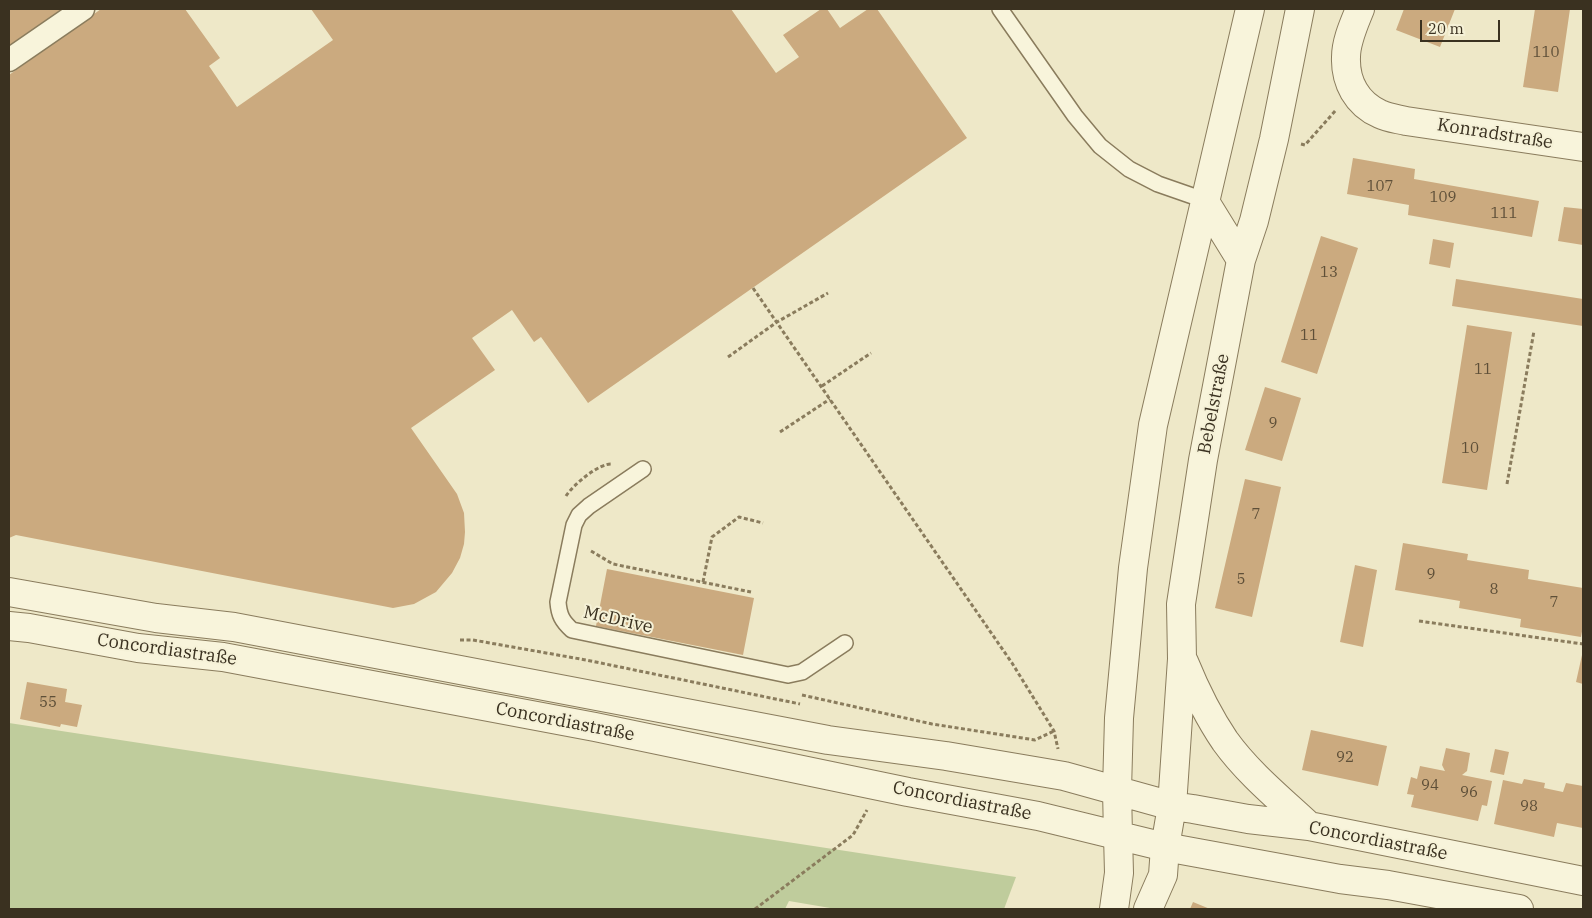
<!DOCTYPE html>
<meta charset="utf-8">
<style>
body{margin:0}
#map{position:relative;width:1592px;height:918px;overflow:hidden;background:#eee8c8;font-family:"IBM Plex Serif",serif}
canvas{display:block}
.frame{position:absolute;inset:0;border:10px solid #3a3120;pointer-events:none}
.scale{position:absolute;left:1420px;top:20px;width:80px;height:22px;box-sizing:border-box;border:2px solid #3a3120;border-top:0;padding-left:6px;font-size:15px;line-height:18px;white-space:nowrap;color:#3a3120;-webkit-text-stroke:4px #f5f1d7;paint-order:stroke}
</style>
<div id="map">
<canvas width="1592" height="918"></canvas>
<div class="frame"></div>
<div class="scale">20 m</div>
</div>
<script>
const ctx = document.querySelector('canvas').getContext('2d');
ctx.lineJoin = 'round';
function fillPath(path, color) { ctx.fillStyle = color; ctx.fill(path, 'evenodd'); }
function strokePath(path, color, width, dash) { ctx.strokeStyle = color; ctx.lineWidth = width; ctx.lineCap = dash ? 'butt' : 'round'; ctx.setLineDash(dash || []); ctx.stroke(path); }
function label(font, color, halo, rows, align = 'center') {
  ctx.font = font + ' "IBM Plex Serif",serif'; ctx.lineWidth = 4; ctx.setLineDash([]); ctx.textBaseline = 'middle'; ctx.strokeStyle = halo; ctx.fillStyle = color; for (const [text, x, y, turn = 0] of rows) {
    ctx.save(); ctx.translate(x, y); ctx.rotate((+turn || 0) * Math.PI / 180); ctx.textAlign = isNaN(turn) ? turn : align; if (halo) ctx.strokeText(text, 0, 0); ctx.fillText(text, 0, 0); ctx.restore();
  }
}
const green = new Path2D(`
 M9,723L1016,877L1004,909H836L789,901L785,909H9Z`);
const building = new Path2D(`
 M9,9H65L9,48Z
 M101,9H185L220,58L209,66L237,107L333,40L311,9H731L776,73L799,57L783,35L821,9H827L840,28L868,9H877L967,138L588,403L541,337L534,342L512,310L472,338L495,370L411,428L457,494L464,513L465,532L464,544L460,558L452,573L436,592L414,604L393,608L16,535L9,538V75Z
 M1404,9H1455L1440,47L1396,30Z
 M1535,9H1570L1558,92L1523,87Z
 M1353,158L1415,169L1414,179L1539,201L1532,237L1408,215L1409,205L1347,194Z
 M1564,207L1583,209V245L1558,241Z
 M1321,236L1358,248L1317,374L1281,362Z
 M1433,239L1454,243L1450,268L1429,264Z
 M1456,279L1583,299V326L1452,306Z
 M1467,325L1512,332L1487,490L1442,483Z
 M1265,387L1301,398L1282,461L1245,450Z
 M1245,479L1281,487L1252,617L1215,608Z
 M1403,543L1468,554L1467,560L1529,570L1528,579L1583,588V626L1581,637L1520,627L1521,619L1459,608L1460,601L1395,590Z
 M1355,565L1377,570L1363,647L1340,642Z
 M607,569L754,598L743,655L596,626Z
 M1582,655H1583V684L1576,682Z
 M27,682L67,689L65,702L82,705L77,727L61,724L60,727L20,719Z
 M1311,730L1387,746L1378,786L1302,770Z
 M1446,748L1470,753L1467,771L1462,775L1492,781L1487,806L1482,805L1478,821L1411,807L1414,795L1407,794L1411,777L1417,779L1420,766L1445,771L1442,765Z
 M1495,749L1509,752L1504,775L1490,772Z
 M1524,779L1545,783L1544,788L1563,792L1566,783L1583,786V828L1557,823L1554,837L1494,824L1503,780L1522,784Z
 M1193,902L1210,909H1190Z`);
const path = new Path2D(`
 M1301,144L1305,145L1336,110
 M753,288L1012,663L1054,731L1058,749
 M728,357L777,322L828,293
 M822,386L871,353
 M780,432L830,399
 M1507,484L1534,331
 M566,496C573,485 599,463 612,464
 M591,551L613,564L751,592
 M703,582L712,537L739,517L763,523
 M1419,621L1583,644
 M460,640H473L586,660L800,704
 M802,695L932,724L1035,740L1054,731
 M755,909L853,835L867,810`);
const service = new Path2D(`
 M1000,9L1075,116L1100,146L1129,169L1158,184L1204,200
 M643,469L589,506L579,515L574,525L558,602C559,615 562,621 572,630L788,675L802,672L845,643`);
const pedestrian = new Path2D(`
 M9,60L83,9`);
const minor = new Path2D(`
 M1360,9C1354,24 1346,41 1346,57C1345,82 1357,104 1380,114C1388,118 1398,119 1406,121L1583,147
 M1114,909L1119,873L1118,835
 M1148,909L1163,875L1165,847`);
const tertiary = new Path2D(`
 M1204,200L1241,260
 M9,592L156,618L234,627L828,740L946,756L1064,776L1172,806L1193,809L1248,819L1309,826L1583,881
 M9,626L29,628L138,648L223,657L595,727L908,792L1038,816L1165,847L1340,879L1388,885L1519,909
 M1184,662C1195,689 1208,716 1225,741C1248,773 1280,799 1309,826
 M1118,835L1117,790L1119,718L1133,568L1153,425L1250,9
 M1165,847L1172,806L1182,659L1181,604L1203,460L1241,260L1254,221L1274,139L1300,9`);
const numberNames = [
 ["110",1546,53],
 ["107",1380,187],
 ["109",1443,198],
 ["111",1504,214],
 ["13",1329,273],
 ["11",1309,336],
 ["11",1483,370],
 ["9",1273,424],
 ["10",1470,449],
 ["7",1256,515],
 ["9",1431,575],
 ["5",1241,580],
 ["8",1494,590],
 ["7",1554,603],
 ["55",48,703],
 ["92",1345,758],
 ["94",1430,786],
 ["96",1469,793],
 ["98",1529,807]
];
const streetNames = [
 ["Konradstraße",1495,134,9],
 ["Bebelstraße",1214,404,-79],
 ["McDrive",618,620,13],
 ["Concordiastraße",167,650,8],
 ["Concordiastraße",565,722,11],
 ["Concordiastraße",962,801,11],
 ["Concordiastraße",1378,841,11]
];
fillPath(green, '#bfcc9c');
fillPath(building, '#cbaa7f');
strokePath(service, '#8a7c5d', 18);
strokePath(pedestrian, '#8a7c5d', 25);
strokePath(minor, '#8a7c5d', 30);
strokePath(tertiary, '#8a7c5d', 30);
strokePath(path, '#8a7c5d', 3, [4, 2.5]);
strokePath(service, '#f8f4db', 15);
strokePath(pedestrian, '#f8f4db', 22);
strokePath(minor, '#f8f4db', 28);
strokePath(tertiary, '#f8f4db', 28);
label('15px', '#5e4f38', null, numberNames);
label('18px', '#3a3120', '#f5f1d7', streetNames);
</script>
